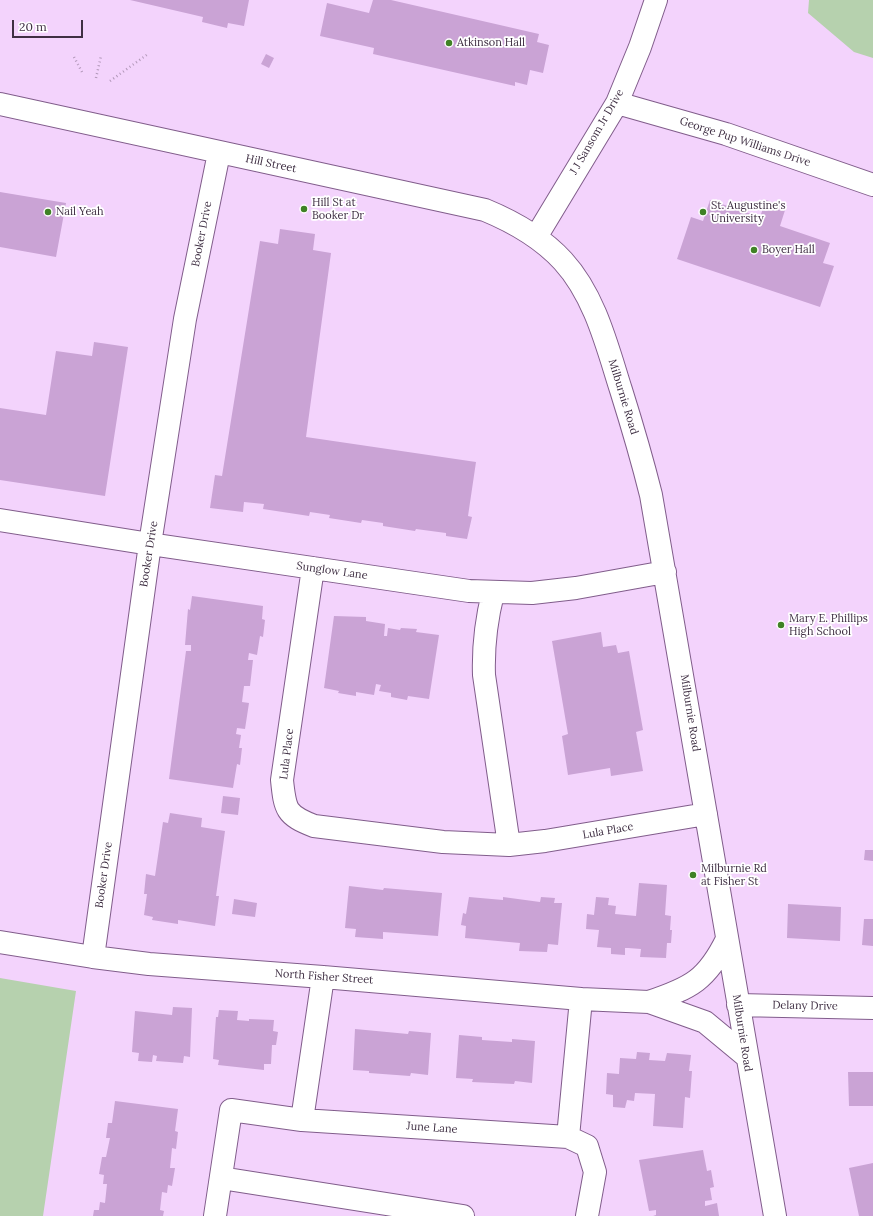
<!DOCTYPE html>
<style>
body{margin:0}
#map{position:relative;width:873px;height:1216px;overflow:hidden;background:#f3d3fc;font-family:Lora,serif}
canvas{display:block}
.scale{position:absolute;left:12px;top:20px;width:71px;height:18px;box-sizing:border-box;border:2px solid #3f2f43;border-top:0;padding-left:5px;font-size:12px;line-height:14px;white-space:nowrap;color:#3f2f43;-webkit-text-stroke:3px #fff;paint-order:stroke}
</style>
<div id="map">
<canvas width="873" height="1216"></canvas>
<div class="scale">20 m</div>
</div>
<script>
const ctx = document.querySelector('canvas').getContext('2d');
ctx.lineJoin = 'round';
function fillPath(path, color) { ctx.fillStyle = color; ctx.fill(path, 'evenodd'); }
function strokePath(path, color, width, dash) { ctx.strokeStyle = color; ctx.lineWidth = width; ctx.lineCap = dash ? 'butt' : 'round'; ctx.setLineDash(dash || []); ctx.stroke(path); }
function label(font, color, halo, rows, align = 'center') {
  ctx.font = font + ' Lora,serif'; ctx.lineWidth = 3.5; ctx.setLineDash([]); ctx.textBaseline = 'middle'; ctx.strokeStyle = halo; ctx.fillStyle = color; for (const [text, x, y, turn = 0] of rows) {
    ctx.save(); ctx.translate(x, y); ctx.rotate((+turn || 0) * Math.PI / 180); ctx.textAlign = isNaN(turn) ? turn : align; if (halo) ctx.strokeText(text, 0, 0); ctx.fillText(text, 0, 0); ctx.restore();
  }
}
const green = new Path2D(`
 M809,0H873V58L854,52L808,13Z
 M0,978L76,991L43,1216H0Z`);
const building = new Path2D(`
 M130,0H249L244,26L228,23L227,28L202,22L203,17Z
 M373,0H391L539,34L537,42L549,45L543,73L530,70L527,85L515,82V86L373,54L374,48L320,36L327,3L369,13Z
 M266,54L274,58L269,68L261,64Z
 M0,192L66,203L56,257L0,247Z
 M710,200L760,217L766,200L786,207L780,226L830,243L823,263L834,266L820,307L677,259L691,217L703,221Z
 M280,229L315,234L313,250L331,253L306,437L476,462L468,516L472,517L467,539L446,536V533L416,529L415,531L383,526V523L362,520L361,523L329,518L330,515L310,512L309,516L263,509L264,504L244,502L243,512L210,508L215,475L222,476L260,241L278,244Z
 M94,342L128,347L105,496L0,480V408L46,415L56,351L92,356Z
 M192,596L263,606L262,619L265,620L263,637L260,636L257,655L249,653L248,660H253L250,686H244L242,702L249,703L245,729L237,728L236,734L241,735L239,748H242L240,765L237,764L233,788L169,779L186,651H191V645H185L188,609L190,610Z
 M334,616L366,617V621L385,624L384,636H387L388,628L400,630L401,628L417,629L416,632L439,635L429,699L408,696L407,700L391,697V693L379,691L381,685L376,684L374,695L356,692V696L338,693L339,691L324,688Z
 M601,632L603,647L616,645L618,653L629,651L643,730L636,732L643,771L611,776L610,768L568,775L562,736L568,734L552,641Z
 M223,796L240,798L238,815L221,813Z
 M170,813L202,818L201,827L225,831L216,896H219L215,926L178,920V924L152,920L153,917L144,915L147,894H144L146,874L155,876L163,822L168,823Z
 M865,850H873V861L864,860Z
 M639,883L667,885L665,915L671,916L670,930H672L671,943H667L666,958L640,957L641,949L628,948H625V955L611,954V948L597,947L599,930L586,929L587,914L594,915L596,897L609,898L608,905L616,906L615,914L636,916Z
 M349,886L383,890L384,888L442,893L438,936L383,932V939L355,937L356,929L345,928Z
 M469,897L503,900V897L540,902L541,897L555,898L554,903H562L558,945L548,944L547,952L519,951L520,943L465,938L466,926L461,925L463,913L466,914Z
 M234,899L257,903L255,917L232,914Z
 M788,904L841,907L840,941L787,938Z
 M864,919H873V946L862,945Z
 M173,1007L192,1008L190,1057L184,1056L183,1063L156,1061L157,1056L153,1055L152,1062L138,1061L139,1053L132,1052L135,1011L172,1015Z
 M219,1010L238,1011L237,1020L249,1021V1019L274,1020L273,1031L278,1032L276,1045H272L271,1064H264V1070L218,1065L219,1060L213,1059L216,1017H218Z
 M355,1029L408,1034L409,1031L431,1033L428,1075L411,1073L410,1076L369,1073V1071L353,1070Z
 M459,1035L482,1037V1040L512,1042V1039L535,1041L532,1083L515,1081L514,1084L472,1082L473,1079L456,1078Z
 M637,1052L650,1053L649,1060L665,1061L667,1053L691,1055L689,1071H692L690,1098L685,1097L683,1128L653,1126L655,1094L635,1093L634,1101L627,1100L625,1108L613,1107V1095L606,1094L607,1073L619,1074L620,1058L636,1059Z
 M848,1072H873V1106H849Z
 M115,1101L178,1109L175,1131L178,1132L176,1149L172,1148L170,1168H175L172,1186L168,1185L167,1193L162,1192L160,1210L164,1211L163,1216H93L94,1210H99L100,1202L105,1203L107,1184H103L104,1175L99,1174L102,1157H106L110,1138H106L108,1123H112Z
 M703,1150L707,1171L711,1170L714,1187L710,1188L712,1200L705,1201V1206L717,1203L719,1216H653L656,1215V1210L649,1211L639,1160Z
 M873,1163V1216H859L849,1168Z`);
const path = new Path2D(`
 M74,57L82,72
 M96,78L101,56
 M110,81L148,54`);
const minor = new Path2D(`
 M617,103L726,134L873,185
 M0,104L485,210C514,222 541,237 563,261C595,296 607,346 621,390C632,425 642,459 651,495L775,1216
 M536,237L617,103L640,47L656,0
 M0,520L150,544L469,591L532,593L576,588L665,572
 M313,568L282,780C285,810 286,815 314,826L443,842L509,845L545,841L706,814
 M493,593C486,621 483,646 484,675L509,845
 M0,942L93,957L149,964L323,977L581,999L649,1002L705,1022L746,1056
 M93,957L150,544L185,319L219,153
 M323,977L302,1120L568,1137L581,999
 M649,1002C691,988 707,980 727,939
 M738,1005L873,1008
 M568,1137L587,1146L595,1172L587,1216
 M221,1178L463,1216
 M215,1216L231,1110L302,1120`);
const markers = [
 [449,43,4,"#3f8225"],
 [304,209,4,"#3f8225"],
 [48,212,4,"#3f8225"],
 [703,212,4,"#3f8225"],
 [754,250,4,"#3f8225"],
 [781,625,4,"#3f8225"],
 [693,875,4,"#3f8225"]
];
const poiNames = [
 ["Atkinson Hall",457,43],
 ["Hill St at",312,203],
 ["Booker Dr",312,216],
 ["St. Augustine's",711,206],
 ["University",711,219],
 ["Nail Yeah",56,212],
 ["Boyer Hall",762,250],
 ["Mary E. Phillips",789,619],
 ["High School",789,632],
 ["Milburnie Rd",701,869],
 ["at Fisher St",701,882]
];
const streetNames = [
 ["J J Sansom Jr Drive",597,132,-60],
 ["George Pup Williams Drive",745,142,18],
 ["Hill Street",271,164,12],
 ["Booker Drive",202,234,-79],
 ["Milburnie Road",623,397,73],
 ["Booker Drive",149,554,-81],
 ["Sunglow Lane",332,571,8],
 ["Milburnie Road",690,713,81],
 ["Lula Place",287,754,-83],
 ["Lula Place",608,831,-10],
 ["Booker Drive",104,875,-82],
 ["North Fisher Street",324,977,4],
 ["Delany Drive",805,1006,1],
 ["Milburnie Road",742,1033,81],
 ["June Lane",432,1128,4]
];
fillPath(green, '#b6d1ae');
fillPath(building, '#caa3d5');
strokePath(minor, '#815d8b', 24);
strokePath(path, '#b298b9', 2.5, [1, 3]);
strokePath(minor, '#fff', 22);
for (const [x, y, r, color] of markers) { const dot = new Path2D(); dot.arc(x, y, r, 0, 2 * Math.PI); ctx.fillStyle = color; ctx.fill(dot); strokePath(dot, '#fff', 1.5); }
label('11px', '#3f2f43', '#fff', poiNames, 'left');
label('11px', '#3f2f43', '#fff', streetNames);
</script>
